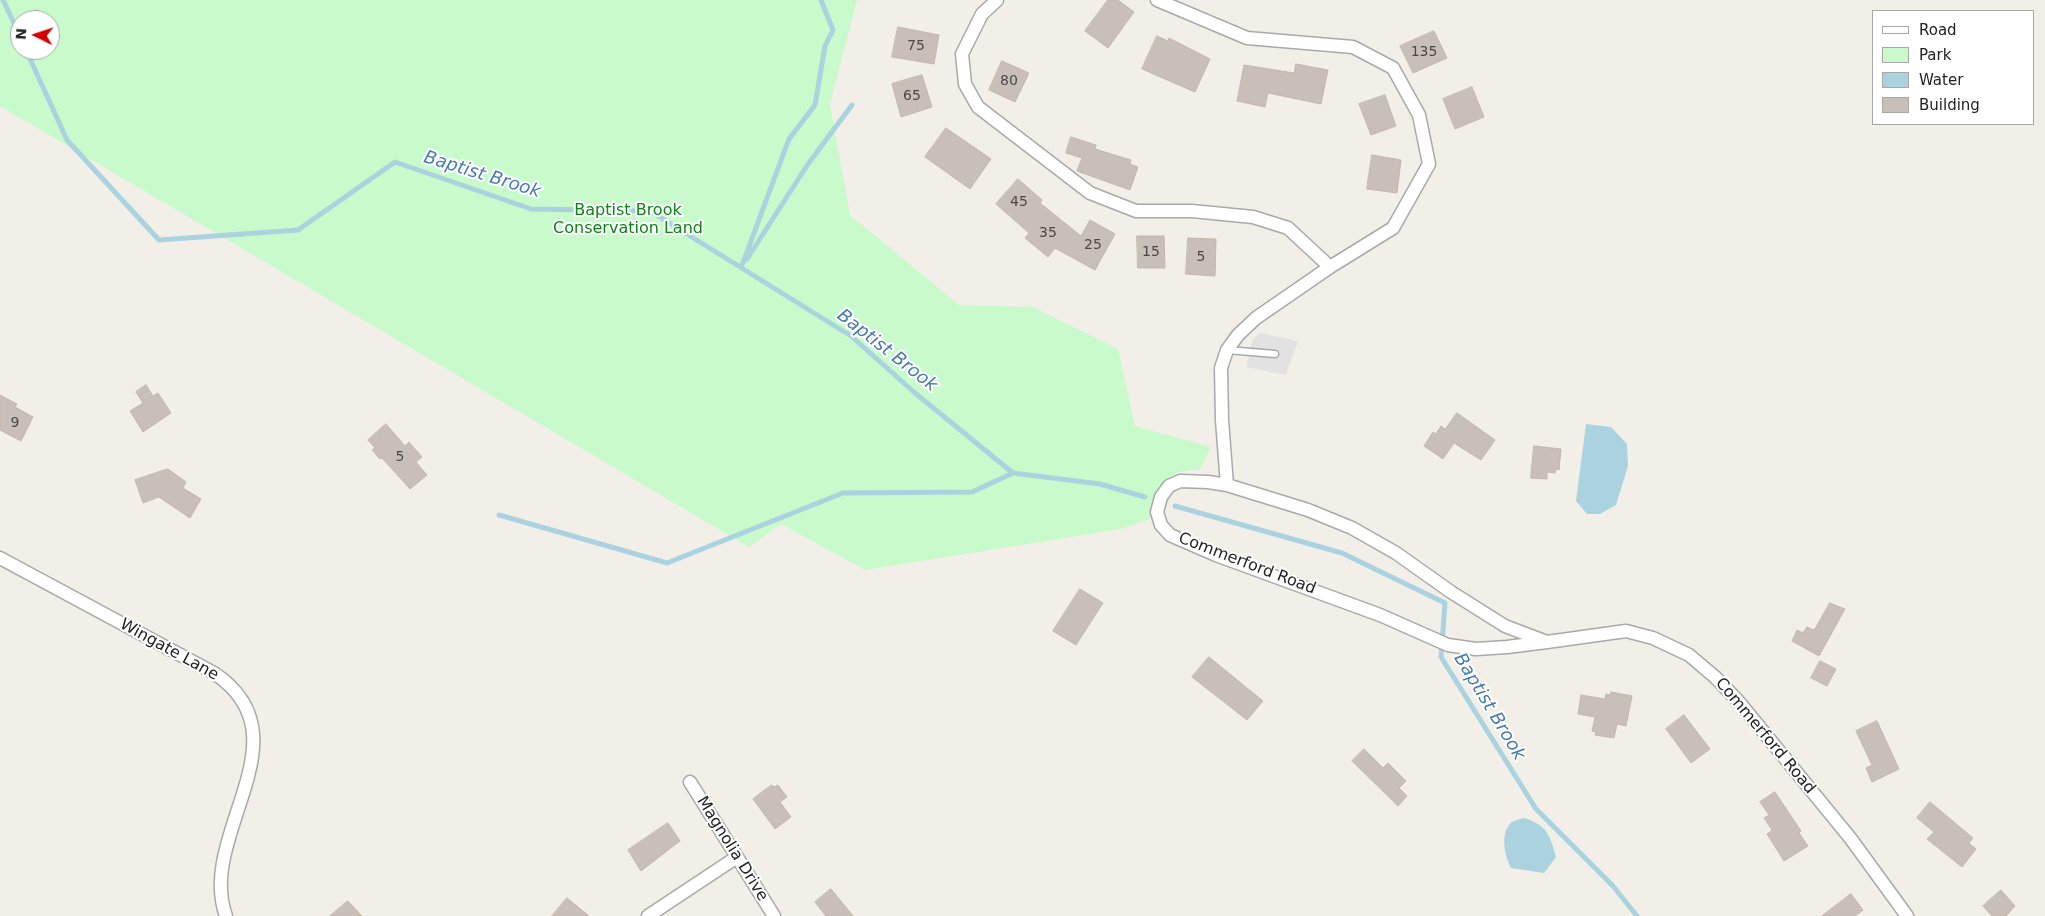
<!DOCTYPE html>
<style>
body{margin:0}
#map{position:relative;width:2045px;height:916px;overflow:hidden;background:#f2efe9;font-family:"DejaVu Sans",sans-serif}
canvas{display:block}
.legend{position:absolute;left:1872px;top:10px;width:162px;height:115px;box-sizing:border-box;background:#fff;border:1px solid #a7a7a7;margin:0;padding:6px 9px;list-style:none;font-size:15px;color:#222}
.legend li{display:flex;align-items:center;gap:10px;height:25px}
.legend b{width:25px;border:1px solid #a7a7a7}
.north{position:absolute;left:10px;top:10px;width:50px;height:50px;box-sizing:border-box;background:#fff;border:1px solid #a7a7a7;border-radius:50%;rotate:274deg;font-size:14px;font-weight:700;line-height:20px;text-align:center;color:#222}
.north::after{content:'';display:block;margin:auto;width:18px;height:22px;background:#d40000;clip-path:polygon(50% 0,100% 100%,50% 72%,0 100%)}
</style>
<div id="map">
<canvas width="2045" height="916"></canvas>
<ul class="legend">
<li><b style="height:6px;background:#fff"></b>Road</li>
<li><b style="height:14px;background:#c8facc"></b>Park</li>
<li><b style="height:14px;background:#aad3df"></b>Water</li>
<li><b style="height:14px;background:#c7bfb8"></b>Building</li>
</ul>
<div class="north">N</div>
</div>
<script>
const ctx = document.querySelector('canvas').getContext('2d');
ctx.lineJoin = 'round';
function fillPath(path, color) { ctx.fillStyle = color; ctx.fill(path, 'evenodd'); }
function strokePath(path, color, width, dash) { ctx.strokeStyle = color; ctx.lineWidth = width; ctx.lineCap = dash ? 'butt' : 'round'; ctx.setLineDash(dash || []); ctx.stroke(path); }
function label(font, color, halo, rows, align = 'center') {
  ctx.font = font + ' "DejaVu Sans",sans-serif'; ctx.lineWidth = 4; ctx.setLineDash([]); ctx.textBaseline = 'middle'; ctx.strokeStyle = halo; ctx.fillStyle = color; for (const [text, x, y, turn = 0] of rows) {
    ctx.save(); ctx.translate(x, y); ctx.rotate((+turn || 0) * Math.PI / 180); ctx.textAlign = isNaN(turn) ? turn : align; if (halo) ctx.strokeText(text, 0, 0); ctx.fillText(text, 0, 0); ctx.restore();
  }
}
const park = new Path2D(`
 M0,0H857L830,104L850,215L959,305L1033,307L1118,349L1135,426L1211,447L1200,470C1171,468 1148,489 1150,519L1121,529L865,570L781,524L749,547L0,106ZM20,20H50V50H20Z`);
const parking = new Path2D(`
 M1260,333L1298,341L1286,375L1246,367L1253,339Z`);
const water = new Path2D(`
 M1586,424L1611,427L1627,444L1628,466L1616,505L1600,514H1587L1576,501Z
 M1524,818C1547,825 1550,835 1556,857L1544,873L1511,868C1505,857 1499,832 1512,822C1515,820 1520,819 1524,818Z`);
const stream = new Path2D(`
 M3,0L20,36
 M26,50L67,140L159,240L298,230L395,162L531,209L650,211L851,336L915,393L1013,473L1100,484L1145,497
 M747,259L808,164L852,105
 M741,268L789,139L815,105L825,46L833,30L821,0
 M1175,506L1342,553L1445,603L1441,657L1536,809L1613,886L1637,916
 M499,515L667,563L843,493L972,492L1013,473`);
const building = new Path2D(`
 M1108,0H1118L1134,12L1108,48L1085,31Z
 M898,27L939,35L934,64L892,57Z
 M1434,31L1447,58L1413,73L1400,46Z
 M1157,36L1168,41L1169,38L1210,59L1195,92L1142,69Z
 M1002,61L1029,73L1015,102L989,90Z
 M1296,64L1328,70L1321,104L1268,93L1265,107L1237,101L1244,65L1294,73Z
 M922,75L932,107L901,117L892,84Z
 M1472,87L1484,117L1455,129L1443,99Z
 M1385,95L1396,126L1371,135L1359,104Z
 M946,128L991,159L970,189L925,157Z
 M1071,137L1096,145L1095,149L1131,160L1130,164L1138,167L1130,190L1077,171L1082,158L1066,153Z
 M1372,155L1401,160L1397,193L1367,189Z
 M1018,179L1042,200L1040,203L1081,236L1090,220L1115,234L1095,270L1055,248L1048,257L1025,238L1029,233L996,204Z
 M1137,236H1164L1165,268H1138Z
 M1188,238L1216,239L1215,276L1186,274Z
 M146,385L153,396L158,393L171,413L143,432L130,411L143,403L136,392Z
 M0,395L17,404L15,407L33,417L21,441L0,430Z
 M1457,413L1495,440L1481,460L1454,443L1443,459L1424,446L1433,432L1436,434L1441,426L1445,429Z
 M386,424L405,446L409,442L422,457L416,462L427,475L410,489L382,458L380,459L372,450L375,448L368,440Z
 M1534,446L1561,449L1559,470L1556,469L1555,473L1547,472V479L1531,478Z
 M168,469L186,482L183,488L201,499L190,518L159,497L143,503L135,480Z
 M1080,589L1103,603L1076,645L1053,631Z
 M1830,603L1845,609L1819,656L1792,641L1797,630L1803,633L1807,627L1814,630Z
 M1209,657L1263,701L1247,720L1192,677Z
 M1820,661L1836,669L1827,686L1811,678Z
 M1611,692L1632,696L1626,726L1617,724L1614,738L1595,735L1596,732L1592,731L1595,717L1578,714L1581,695L1605,699L1606,694L1610,695Z
 M1684,715L1710,749L1691,763L1666,729Z
 M1877,721L1899,769L1872,782L1866,768L1872,765L1856,731Z
 M1364,749L1383,768L1388,763L1406,781L1399,788L1407,796L1398,806L1352,761Z
 M772,785L774,787L778,785L787,797L780,802L791,817L775,829L753,799Z
 M1775,792L1801,831L1799,833L1808,846L1784,861L1767,834L1772,830L1764,818L1769,815L1760,802Z
 M1930,802L1973,838L1969,843L1976,849L1962,867L1927,839L1934,832L1917,818Z
 M668,823L680,841L641,871L628,850Z
 M831,889L853,916H826L815,902Z
 M2001,890L2015,906L2006,916H1992L1983,906Z
 M1851,894L1863,910L1855,916H1822Z
 M567,898L589,916H552Z
 M348,901L362,916H330Z`);
const service = new Path2D(`
 M1227,350L1275,354`);
const minor = new Path2D(`
 M997,0L982,14L962,54L965,84L978,107L1090,193L1136,211H1192L1253,217L1288,228L1330,267
 M1157,0L1247,38L1353,47L1393,68L1419,115L1429,164L1393,228L1330,267L1256,318L1238,335L1227,350L1221,368L1222,420L1227,485
 M0,558L214,673C310,737 196,835 226,916
 M1547,642L1505,626L1451,592L1396,553L1352,528L1308,510L1227,485L1208,482L1180,481L1169,486L1161,497L1157,512L1161,525L1170,535L1216,555L1380,615L1448,645L1476,649L1507,647L1547,642L1626,631L1653,638L1689,655L1715,677L1739,702L1851,839L1907,916
 M690,782L774,916
 M648,916L737,857`);
const numberNames = [
 ["75",916,46],
 ["135",1424,52],
 ["80",1009,81],
 ["65",912,96],
 ["45",1019,202],
 ["35",1048,233],
 ["25",1093,245],
 ["15",1151,252],
 ["5",1201,257],
 ["9",15,423],
 ["5",400,457]
];
const parkNames = [
 ["Baptist Brook",628,211],
 ["Conservation Land",628,229]
];
const streetNames = [
 ["Commerford Road",1247,564,21],
 ["Wingate Lane",169,650,29],
 ["Commerford Road",1765,736,50],
 ["Magnolia Drive",732,849,58]
];
const waterNames = [
 ["Baptist Brook",482,175,17],
 ["Baptist Brook",887,351,38],
 ["Baptist Brook",1489,707,59]
];
fillPath(park, '#c8facc');
fillPath(parking, '#e2e2e2');
fillPath(water, '#aad3df');
strokePath(stream, '#aad3df', 5);
fillPath(building, '#c7bfb8');
strokePath(building, '#c4b6ab', 1);
strokePath(service, '#a9a9a9', 9);
strokePath(minor, '#a9a9a9', 15);
strokePath(service, '#fff', 6);
strokePath(minor, '#fff', 12);
label('14px', '#4b4948', null, numberNames);
label('16px', '#0c8416', '#fff', parkNames);
label('16px', '#222', '#fff', streetNames);
label('italic 18px', '#4a7aab', '#fff', waterNames);
</script>
